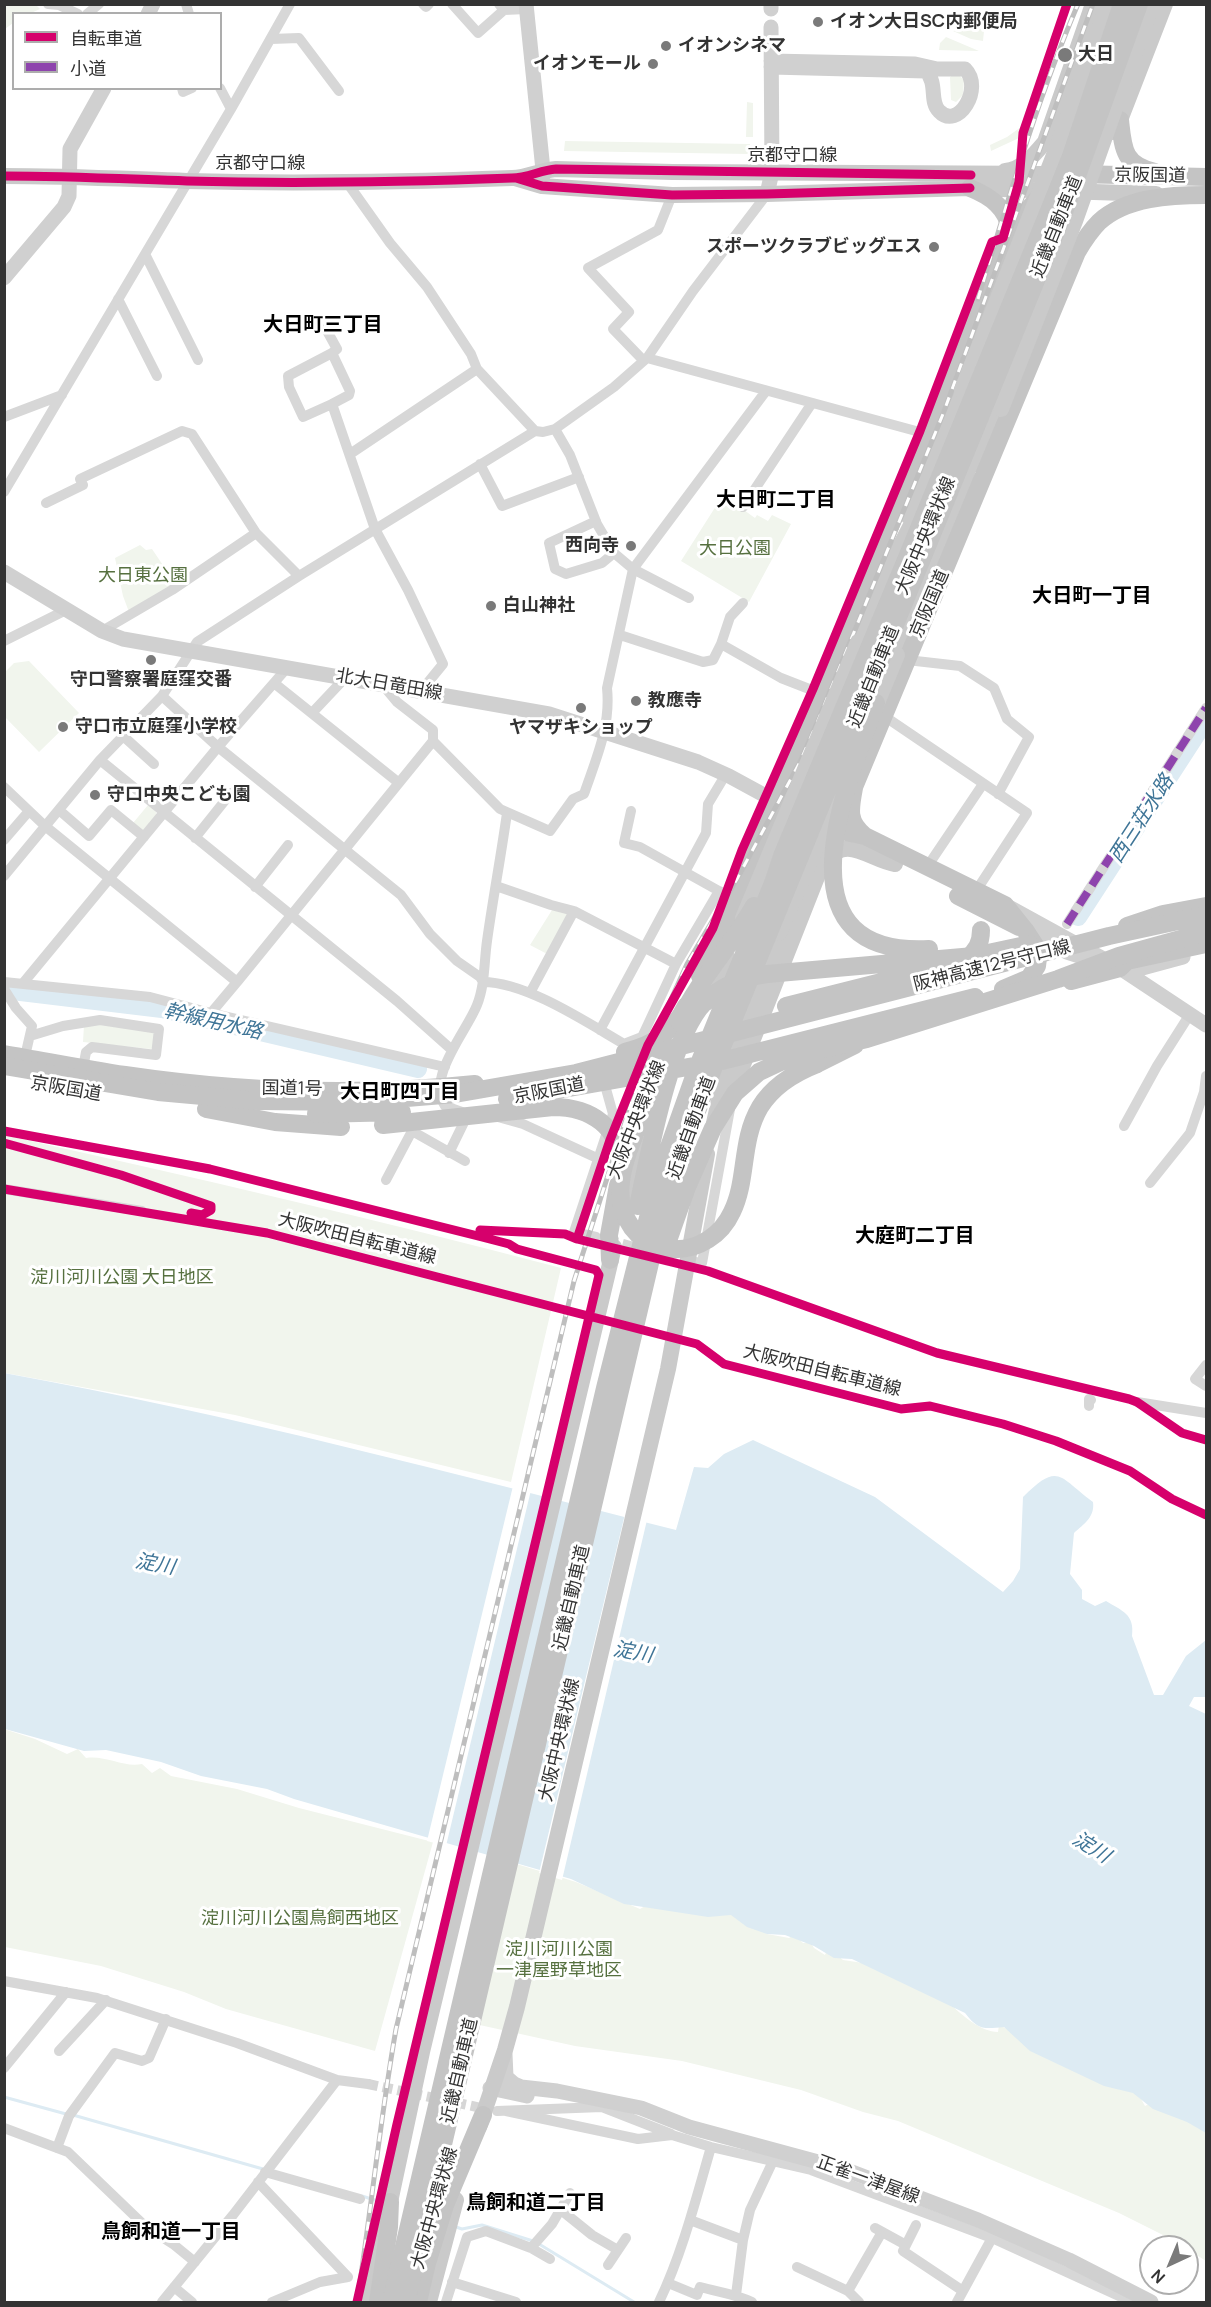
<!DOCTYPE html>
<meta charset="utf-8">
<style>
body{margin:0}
#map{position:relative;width:1211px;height:2307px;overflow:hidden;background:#fff;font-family:Manrope,"Noto Sans JP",sans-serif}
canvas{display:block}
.frame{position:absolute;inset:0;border:6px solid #333;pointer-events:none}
.legend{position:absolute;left:12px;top:12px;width:210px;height:78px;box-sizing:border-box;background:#fff;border:2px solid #adadad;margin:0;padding:8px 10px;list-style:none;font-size:18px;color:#333}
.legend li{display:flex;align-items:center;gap:12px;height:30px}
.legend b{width:30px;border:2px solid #adadad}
.north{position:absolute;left:1139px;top:2235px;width:60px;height:60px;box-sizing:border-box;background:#fff;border:2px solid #adadad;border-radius:50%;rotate:224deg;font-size:16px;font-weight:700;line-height:24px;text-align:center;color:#333}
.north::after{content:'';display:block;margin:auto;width:21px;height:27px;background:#7a7a7a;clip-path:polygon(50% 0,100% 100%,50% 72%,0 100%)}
</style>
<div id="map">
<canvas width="1211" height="2307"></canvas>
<div class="frame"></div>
<ul class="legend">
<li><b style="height:8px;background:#d6006c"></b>自転車道</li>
<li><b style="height:8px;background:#8e44ad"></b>小道</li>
</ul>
<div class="north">N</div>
</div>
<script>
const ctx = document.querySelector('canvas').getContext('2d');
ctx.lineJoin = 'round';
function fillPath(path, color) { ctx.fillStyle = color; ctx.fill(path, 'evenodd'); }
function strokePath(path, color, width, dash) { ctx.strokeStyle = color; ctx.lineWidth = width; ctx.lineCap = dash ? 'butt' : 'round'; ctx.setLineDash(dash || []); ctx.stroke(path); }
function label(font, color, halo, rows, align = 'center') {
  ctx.font = font + ' Manrope,"Noto Sans JP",sans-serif'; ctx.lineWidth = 6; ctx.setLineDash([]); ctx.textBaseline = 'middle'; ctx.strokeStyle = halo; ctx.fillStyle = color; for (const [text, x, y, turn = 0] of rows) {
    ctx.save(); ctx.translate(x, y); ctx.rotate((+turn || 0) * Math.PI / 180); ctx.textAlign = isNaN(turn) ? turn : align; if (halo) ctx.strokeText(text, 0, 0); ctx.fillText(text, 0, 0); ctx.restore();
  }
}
const green = new Path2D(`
 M5,4L36,5L40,9L31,13L14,14L13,23L5,29Z
 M969,28H980L984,31L983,41L971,39L953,31Z
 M946,37L979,51L939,50L940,43Z
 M953,75H959L964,80L963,95L956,102L951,100L950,77Z
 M747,102L753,103V137H746Z
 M1021,127L1019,138L991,151L990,145L1007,137Z
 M565,141L750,144L749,154L564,151Z
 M723,495L755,518L757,515L768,521L772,515L791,524L749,602L681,561Z
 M140,545L146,550L152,549L175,583L129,612L123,596L115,558Z
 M29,661L79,713L39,752L5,717V672L14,663Z
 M148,805L156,812L157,816L145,830H141L133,823Z
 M552,910L569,912L549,955L530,945Z
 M100,1023L154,1031V1047L151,1049L83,1042L84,1025Z
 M4,1135C191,1177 377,1219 561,1268L511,1482L235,1415L5,1373Z
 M4,1729L35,1739L67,1754L78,1749L86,1758C106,1755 124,1768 142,1764L152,1773L160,1768L171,1776L237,1789L299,1808L433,1842L375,2051L226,2009L184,1992L101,1966L5,1947Z
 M500,1859L576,1882L640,1909L650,1903L732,1913L767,1934L789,1938L794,1935L803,1943H811L814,1948L825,1955L828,1947L843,1960L863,1963L950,2004C962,2015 981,2032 998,2032L999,2025L1137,2092L1145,2106L1153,2102L1204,2127L1206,2133V2261L1187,2249V2247L1119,2213L898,2121L863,2112L801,2090L682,2061L575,2046L466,2022Z`);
const water = new Path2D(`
 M4,1373C231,1414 453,1474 676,1530L694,1467L708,1468L724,1454L753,1440L875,1497L1003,1592L1013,1581L1020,1569L1023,1497C1059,1461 1059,1477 1093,1502C1095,1517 1084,1524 1074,1533L1070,1574L1082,1590V1599L1095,1606L1106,1601C1122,1611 1135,1614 1132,1636L1154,1695H1163L1186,1656L1206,1640V1697H1194L1189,1706L1206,1714V2133L1187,2122L1153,2109L1133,2093L1104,2086L1030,2051L1004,2027C983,2029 978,2030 965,2013L852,1959L834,1958L814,1946L785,1935L767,1934L747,1927L731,1915L708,1917L624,1904L571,1879L294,1799L267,1789L201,1776L161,1762L106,1750L84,1751L5,1729Z`);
const pier = new Path2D(`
 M513,1486L531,1490L446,1846L427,1841Z
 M625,1514L647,1520L562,1880L539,1873Z`);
const stream = new Path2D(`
 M4,2097L66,2114
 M73,2115L263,2169
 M362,2196L384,2203
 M456,2227L462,2229L482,2225L533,2241
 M539,2244L634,2302`);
const river = new Path2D(`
 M1078,917L1206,720
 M4,990L162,1009L418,1069`);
const streetTunnel = new Path2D(`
 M608,1240L645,1250
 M368,2084L491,2110`);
const street = new Path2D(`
 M48,4L59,5L78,14
 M186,4L189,14
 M423,4L426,7L429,4
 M452,4L478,33L504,10
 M499,4L504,10L526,9
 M87,14L99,4
 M271,39L299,38L339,91
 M182,88L183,92L192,88
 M220,88L231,109
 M346,181L390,243L427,287L471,354L477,369L535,431
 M145,254L198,360
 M118,299L157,376
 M326,329L337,349L332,353L350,391L349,395L332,404L375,529L408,590L443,664L421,691
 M332,353L288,376L289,387L303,417L332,404
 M647,358L927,434
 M643,360L613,329L629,312L588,268L658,230L672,195
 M4,417L62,395
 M555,429L570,455L597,524L614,553L633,569L689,598
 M350,454L477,369
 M480,464L502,506L579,477
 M4,492L231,109L290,4
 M46,503L83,485L80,479L182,431L192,434L256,533L299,576
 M743,507L812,403
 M596,521L549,543L555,569L566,574L602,563L614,553
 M102,631L172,590L256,533
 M620,635L703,662L713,660L721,644L730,617L743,603
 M4,641L66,610
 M721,644L781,678L822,694
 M907,660L960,666L994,688L1007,719L1029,737L998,794
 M274,683L399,783
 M162,696L218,747L401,895L430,934L457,961L480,977L483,982
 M312,713L345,678
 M884,716L1027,813L976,891
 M122,735L154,764
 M433,741L500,809L550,831L573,799L584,794C596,759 611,726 607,688L633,569L766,391
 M100,760L397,1001L452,1050
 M4,787L45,826L237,982L433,741V730L397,702L382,684
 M59,810L89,836L111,810L144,837
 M631,811L624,843L640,847L719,891
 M195,838L231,793
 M4,840L29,811
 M927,867L983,784
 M4,876L100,760L162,696L197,642L299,576L535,431L543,432L555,429L614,387L647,358L693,291L767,194
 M496,886L551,905L574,911L530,993
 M255,887L288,845
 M574,911L676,964
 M1067,924L1206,708
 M4,982L150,997L211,1013L237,982
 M24,982L218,747L287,668
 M483,982C526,982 586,1022 624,1044L642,1037L676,964L719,891L735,899
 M4,989L16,1008L32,1026L26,1052
 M211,1013L445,1067
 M600,1030L706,833L708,804L726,774
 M30,1036L63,1026L100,1020L159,1029L156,1055L92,1047L86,1052L83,1068
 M462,1112L445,1106C426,1077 467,1031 477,1005C485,985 484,962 487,941C493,898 501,856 507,813
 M498,1117L523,1124L599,1159
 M1124,1126L1157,1066L1190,1014
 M449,1153L468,1114
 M386,1180L412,1131L465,1161
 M1150,1183L1190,1133L1204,1092L1206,1076
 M4,1189L142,1211
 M596,1237L574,1232L613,1114L603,1078
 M695,1262L702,1263L730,1109
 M1206,1365L1195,1379L1206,1386
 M1137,1402L1206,1413
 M1089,1406V1399L1091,1400
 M4,1981L97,1998L237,2043L337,2080L368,2084
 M59,2051L106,2000
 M4,2068L66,1992
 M497,2111L602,2107L671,2134
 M506,2111L638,2139L672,2135L711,2147L811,2170L992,2238L1132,2302
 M4,2128L68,2152L145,2226L173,2244L195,2262
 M57,2148L69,2116L115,2053L142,2061L149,2058L166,2019
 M265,2172L360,2199
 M258,2182L348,2277
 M561,2210L592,2235L618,2250
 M690,2220L743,2240
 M916,2225L903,2251L963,2291
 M875,2228L906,2245
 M531,2248L552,2224L570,2193
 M608,2265L626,2238
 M797,2267L848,2291
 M452,2282L516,2302
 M668,2283L697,2295L700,2287C718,2292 735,2294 752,2302
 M174,2287L192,2302
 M736,2295L743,2240L750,2210L773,2161
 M162,2302L233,2215L337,2080
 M272,2302L320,2282L348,2277
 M446,2302L467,2237L486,2231L531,2248L550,2259
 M659,2302C682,2254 696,2199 711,2147
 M859,2302L848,2291L882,2232
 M957,2302L992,2238`);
const secondary = new Path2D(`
 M526,4L543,170L542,183
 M771,4V9
 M148,14L153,4
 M771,61L915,64L937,69H965C984,88 958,131 939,111C929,101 938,84 926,71L771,67
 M767,194L772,172L771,27
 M4,278L64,207L69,196L70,149L104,88
 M4,572L102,631L123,639L549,714L698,762L729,776L775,801
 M1009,907L1120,968L1206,1025
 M1025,930L1067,952L1098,962
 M1122,968L1135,970L1183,957
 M505,2054L506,2077L514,2084L521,2087L557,2091L641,2108L689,2127L844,2169L978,2220L1069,2260L1151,2302
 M490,2088L527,2096`);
const primary = new Path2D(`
 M1113,132L1120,120L1165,4
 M1005,171C1022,170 1035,154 1045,142L1093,4
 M4,176C66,176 126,179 187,181C295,184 404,182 512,178C527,178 541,170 556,169L673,172L1059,174
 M515,178L542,186L672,195L767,194L970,188L1156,194
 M978,464L1001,409
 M908,516L962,390
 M950,529L975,447
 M887,571L920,508
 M858,642L890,562
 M897,655L954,520
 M827,862C845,833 870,860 895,864
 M708,1002L727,957
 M729,1100L832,839
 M714,1123L723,1083L779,933
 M624,1207L646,1144
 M479,2127L505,2050L517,2007L668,1369L707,1154
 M364,2302L382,2224L390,2202L422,2052L614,1247
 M429,2302L456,2200`);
const highway = new Path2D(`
 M1120,120C1123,148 1123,165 1155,172
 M1076,174L1206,177
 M970,188C990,196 1008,208 1010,231
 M854,787L1077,252C1083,242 1090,231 1099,222C1126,197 1171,195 1206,195
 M854,788C850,809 847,822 865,836
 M823,824L836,830L865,836L1005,905L1025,930L1036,947L1038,958L1037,966L1029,978L1003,989
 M958,896L1019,927
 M1127,926L1163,914L1206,906
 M700,976L725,923L822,694L1010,231L1037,199
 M1071,981L1120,968L1127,961L1206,944
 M625,1052C654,1044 672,1034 686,1006
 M4,1054C45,1061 85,1069 125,1075C240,1092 360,1096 475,1084
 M817,1064L855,1045
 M206,1109L275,1122L341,1127
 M610,1260L609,1235L618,1185
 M378,2302L389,2227L390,2202
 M418,2302L427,2263L445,2205L483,2115`);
const rail = new Path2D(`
 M978,299C1008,200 1037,100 1078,4
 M357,2302C371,2211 380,2120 396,2029L574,1281L638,1082L658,1028L687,964L737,879L800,762L817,723L943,414L1093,4`);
const primaryBridge = new Path2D(`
 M962,390L1056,150L1108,4
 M1001,409L1075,221L1152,4
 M872,715L897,655
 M743,918L858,642
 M779,933L840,792`);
const highwayBridge = new Path2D(`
 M876,703C847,783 773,957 929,949
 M966,958C977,952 981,942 981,930
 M786,1006L925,971
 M679,1021C699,980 731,946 754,906
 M662,1064L628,1152C622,1171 617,1191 623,1210C641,1264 710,1260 732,1212C748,1179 740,1141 760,1107C773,1086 794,1073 817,1064
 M4,1066L158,1092L258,1101L358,1102L455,1094L576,1073L1109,936L1206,915
 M507,1099L722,1061L975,997
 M316,1114L402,1112
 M383,1125L553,1107C590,1107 622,1127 621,1168
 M638,1206C649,1155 670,1037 705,1002C722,985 744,977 767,974L974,956L1030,944
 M664,1252L687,1187L713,1128L735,1093L759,1072L793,1056L867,1039L1058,979L1119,956L1206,932
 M391,2302L605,1388L658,1178L696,1071L773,883L782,856L908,555L1051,206L1071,156L1122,4
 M406,2302L650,1263C667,1196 688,1132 713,1069L1064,212L1139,4`);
const quiet = new Path2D(`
 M1067,924L1206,708`);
const cycleway = new Path2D(`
 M4,176C66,176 126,179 187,181C295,184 404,182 512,178C527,178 541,170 556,169L971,175
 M516,178L542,186L672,195L767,194L970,188
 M4,1131L210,1169L478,1236L509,1244L517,1249L596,1270L599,1275L397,2124L357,2302
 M4,1143L121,1175L211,1206V1210L202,1215L191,1213
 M4,1189L267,1233L697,1344L724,1364L901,1409L930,1406L1003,1424L1056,1441L1130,1471L1172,1499L1206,1515
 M480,1230L565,1234L577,1239L708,1271L937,1353L1129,1399L1137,1402L1182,1433L1206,1440
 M577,1239L610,1140L648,1045L713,928L742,850L813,689L920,431L992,242L1003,238L1019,182L1023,133L1067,4`);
const markers = [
 [818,22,6,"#7a7a7a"],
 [666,46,6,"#7a7a7a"],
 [1065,55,8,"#7a7a7a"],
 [653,64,6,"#7a7a7a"],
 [934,247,6,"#7a7a7a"],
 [631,546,6,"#7a7a7a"],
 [491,606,6,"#7a7a7a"],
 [151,660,6,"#7a7a7a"],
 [636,701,6,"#7a7a7a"],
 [581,708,6,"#7a7a7a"],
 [63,727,6,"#7a7a7a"],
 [95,795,6,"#7a7a7a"]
];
const poiNames = [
 ["イオン大日SC内郵便局",830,22],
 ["イオンシネマ",678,46],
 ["大日",1078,55],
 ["イオンモール",641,64,"right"],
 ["スポーツクラブビッグエス",922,247,"right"],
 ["西向寺",619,546,"right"],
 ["白山神社",503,606],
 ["守口警察署庭窪交番",151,680,"center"],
 ["教應寺",648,701],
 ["守口市立庭窪小学校",75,727],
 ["ヤマザキショップ",581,728,"center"],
 ["守口中央こども園",107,795]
];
const streetNames = [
 ["京都守口線",792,156],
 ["京都守口線",260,164],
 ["京阪国道",1150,176,1],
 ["近畿自動車道",1057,227,-68],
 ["大阪中央環状線",926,536,-67],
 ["京阪国道",930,604,-67],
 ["近畿自動車道",874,677,-68],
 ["北大日竜田線",389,685,10],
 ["阪神高速12号守口線",992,966,-14],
 ["京阪国道",66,1089,10],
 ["国道1号",292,1089,1],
 ["京阪国道",549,1091,-11],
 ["大阪中央環状線",637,1120,-68],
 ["近畿自動車道",692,1128,-70],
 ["大阪吹田自転車道線",357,1239,14],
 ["大阪吹田自転車道線",822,1371,14],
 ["近畿自動車道",572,1598,-77],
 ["大阪中央環状線",560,1740,-77],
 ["近畿自動車道",460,2071,-77],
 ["正雀一津屋線",868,2180,20],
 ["大阪中央環状線",435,2208,-74]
];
const parkNames = [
 ["大日公園",735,549],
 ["大日東公園",143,576],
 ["淀川河川公園 大日地区",122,1278],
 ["淀川河川公園鳥飼西地区",300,1919],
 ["淀川河川公園",559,1950],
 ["一津屋野草地区",559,1971]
];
const neighbourhoodNames = [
 ["大日町三丁目",323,325],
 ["大日町二丁目",776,500],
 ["大日町一丁目",1092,596],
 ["大日町四丁目",400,1092],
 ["大庭町二丁目",915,1236],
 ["鳥飼和道二丁目",536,2203],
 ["鳥飼和道一丁目",171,2232]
];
const waterNames = [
 ["西三荘水路",1142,819,-57],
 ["幹線用水路",213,1022,13],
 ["淀川",155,1565,10],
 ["淀川",633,1653,10],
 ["淀川",1091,1848,32]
];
fillPath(green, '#f1f5ed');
fillPath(water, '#ddebf3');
fillPath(pier, '#fff');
strokePath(stream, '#ddebf3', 3);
strokePath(river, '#ddebf3', 18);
strokePath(streetTunnel, '#d6d6d6', 10, [10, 5]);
strokePath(street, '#d7d7d7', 10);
strokePath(secondary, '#d0d0d0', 15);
strokePath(primary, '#cacaca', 16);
strokePath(highway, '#c4c4c4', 18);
strokePath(rail, '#bebebe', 5);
strokePath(rail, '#fff', 3, [9]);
strokePath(primaryBridge, '#cacaca', 16);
strokePath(highwayBridge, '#c4c4c4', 18);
strokePath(quiet, '#8e44ad', 8, [15, 8]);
strokePath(cycleway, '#d6006c', 9);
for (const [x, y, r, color] of markers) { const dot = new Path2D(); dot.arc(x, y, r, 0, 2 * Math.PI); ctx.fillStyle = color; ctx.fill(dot); strokePath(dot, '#fff', 2); }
label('bold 18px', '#333', '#fff', poiNames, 'left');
label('18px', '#333', '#fff', streetNames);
label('18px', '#56703f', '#fff', parkNames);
label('bold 20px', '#000', '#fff', neighbourhoodNames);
label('italic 20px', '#3f7597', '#fff', waterNames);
</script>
